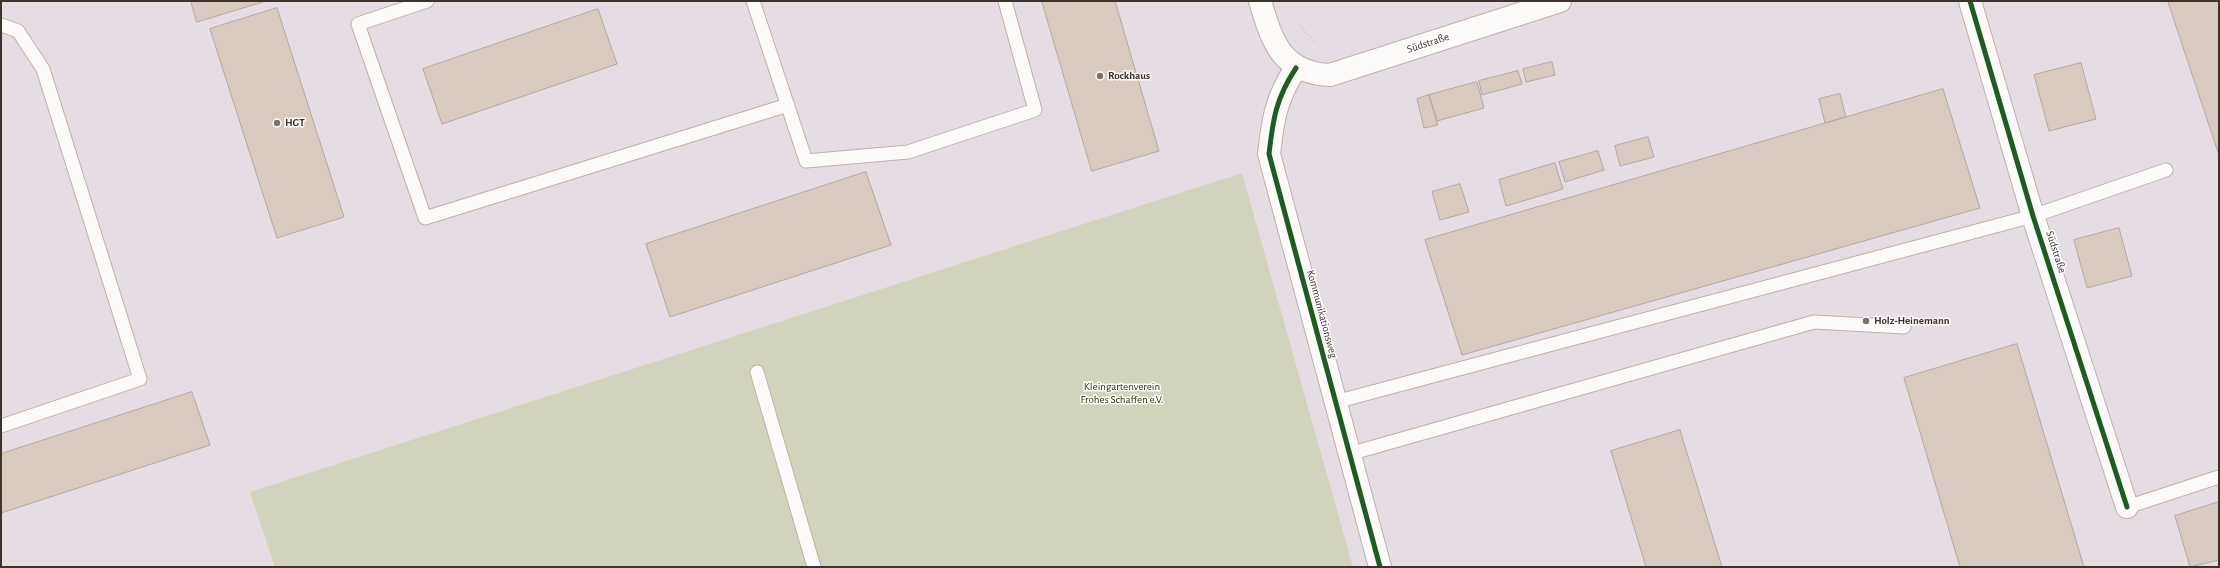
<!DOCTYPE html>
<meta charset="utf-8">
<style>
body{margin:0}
#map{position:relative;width:2220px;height:568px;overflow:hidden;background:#f2e2d8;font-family:"Alegreya Sans",sans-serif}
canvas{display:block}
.frame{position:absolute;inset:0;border:2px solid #3e322b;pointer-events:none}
</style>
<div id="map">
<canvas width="2220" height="568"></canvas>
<div class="frame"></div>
</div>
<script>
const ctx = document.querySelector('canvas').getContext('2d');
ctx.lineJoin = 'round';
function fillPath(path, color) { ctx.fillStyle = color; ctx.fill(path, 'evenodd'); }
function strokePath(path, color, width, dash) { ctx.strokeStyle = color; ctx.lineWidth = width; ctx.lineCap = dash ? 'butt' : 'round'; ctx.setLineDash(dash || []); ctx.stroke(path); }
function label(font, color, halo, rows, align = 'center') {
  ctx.font = font + ' "Alegreya Sans",sans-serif'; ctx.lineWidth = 3; ctx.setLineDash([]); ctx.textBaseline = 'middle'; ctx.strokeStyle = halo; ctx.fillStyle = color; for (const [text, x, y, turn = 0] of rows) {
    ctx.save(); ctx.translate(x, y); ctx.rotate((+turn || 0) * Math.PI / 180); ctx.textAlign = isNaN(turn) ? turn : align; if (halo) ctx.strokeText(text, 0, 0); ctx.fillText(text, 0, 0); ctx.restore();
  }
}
const industrial = new Path2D(`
 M1,1H2219V567H1353L1242,173L251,492L275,567H1Z`);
const green = new Path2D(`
 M1242,173L1353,567H275L250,492Z`);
const building = new Path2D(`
 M191,1H266L197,22Z
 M1042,1H1115L1159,151L1092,171Z
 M2168,1H2219V155Z
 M277,8L344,217L277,238L210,29Z
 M598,9L617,64L442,124L423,69Z
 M1552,62L1555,75L1526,82L1523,69Z
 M2081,63L2096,119L2049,131L2034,75Z
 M1518,71L1522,84L1482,95L1479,81Z
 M1477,82L1484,108L1437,121L1429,95Z
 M1943,89L1980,208L1462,355L1425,240Z
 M1840,94L1846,117L1825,123L1819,99Z
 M1429,95L1438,125L1424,128L1417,99Z
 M1648,137L1654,157L1620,166L1615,146Z
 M1598,151L1604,170L1565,182L1559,162Z
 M1555,163L1563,189L1506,206L1499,180Z
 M866,172L891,245L670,317L646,244Z
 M1460,184L1469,212L1440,220L1432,192Z
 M2119,228L2132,276L2087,288L2074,240Z
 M2017,344L2084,567H1960L1904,378Z
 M192,392L210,445L1,513V454Z
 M1680,430L1722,567H1646L1611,451Z
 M2219,502V560L2190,567L2175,516Z`);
const path = new Path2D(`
 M1299,25L1316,43`);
const lane = new Path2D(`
 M427,1L358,24L425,218L788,105
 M753,1L806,161L908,152L1035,110L1005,1
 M1,25L18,31L43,69L140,379L1,426
 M757,372L814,567
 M1335,402L2033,216L2166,170
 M1349,454L1814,322L1904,327
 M2127,507L2219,477`);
const street = new Path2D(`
 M1260,1C1272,42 1282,73 1330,75L1560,1
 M1970,1L2033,216L2127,507
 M1296,68C1276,98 1273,119 1269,154L1380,567`);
const cycleway = new Path2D(`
 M1970,1L2033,216L2127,507
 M1296,68C1276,98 1273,119 1269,154L1380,567`);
const markers = [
 [1100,76,4,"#7d7068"],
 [277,123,4,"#7d7068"],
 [1866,321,4,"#7d7068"]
];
const streetNames = [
 ["Südstraße",1428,43,-18],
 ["Südstraße",2056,252,72],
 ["Kommunikationsweg",1322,314,75]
];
const poiNames = [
 ["Rockhaus",1108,76],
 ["HGT",285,123],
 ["Holz-Heinemann",1874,321]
];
const parkNames = [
 ["Kleingartenverein",1122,387],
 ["Frohes Schaffen e.V.",1122,400]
];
fillPath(industrial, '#e6dce4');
fillPath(green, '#d1d3bc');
fillPath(building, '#d9cac0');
strokePath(building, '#b4a7a0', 1);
strokePath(lane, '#beb1a9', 15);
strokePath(street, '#beb1a9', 24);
strokePath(path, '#dad5d3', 2.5, [2, 2]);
strokePath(lane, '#fdfbf9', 13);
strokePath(street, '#fdfbf9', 22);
strokePath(cycleway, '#1b5e20', 5);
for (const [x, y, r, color] of markers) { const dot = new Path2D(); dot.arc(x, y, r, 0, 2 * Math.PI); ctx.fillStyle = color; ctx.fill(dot); strokePath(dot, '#fff', 1.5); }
label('11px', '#3e322b', '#fff', streetNames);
label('bold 11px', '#3e322b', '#fff', poiNames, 'left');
label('11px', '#233507', '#fff', parkNames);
</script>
